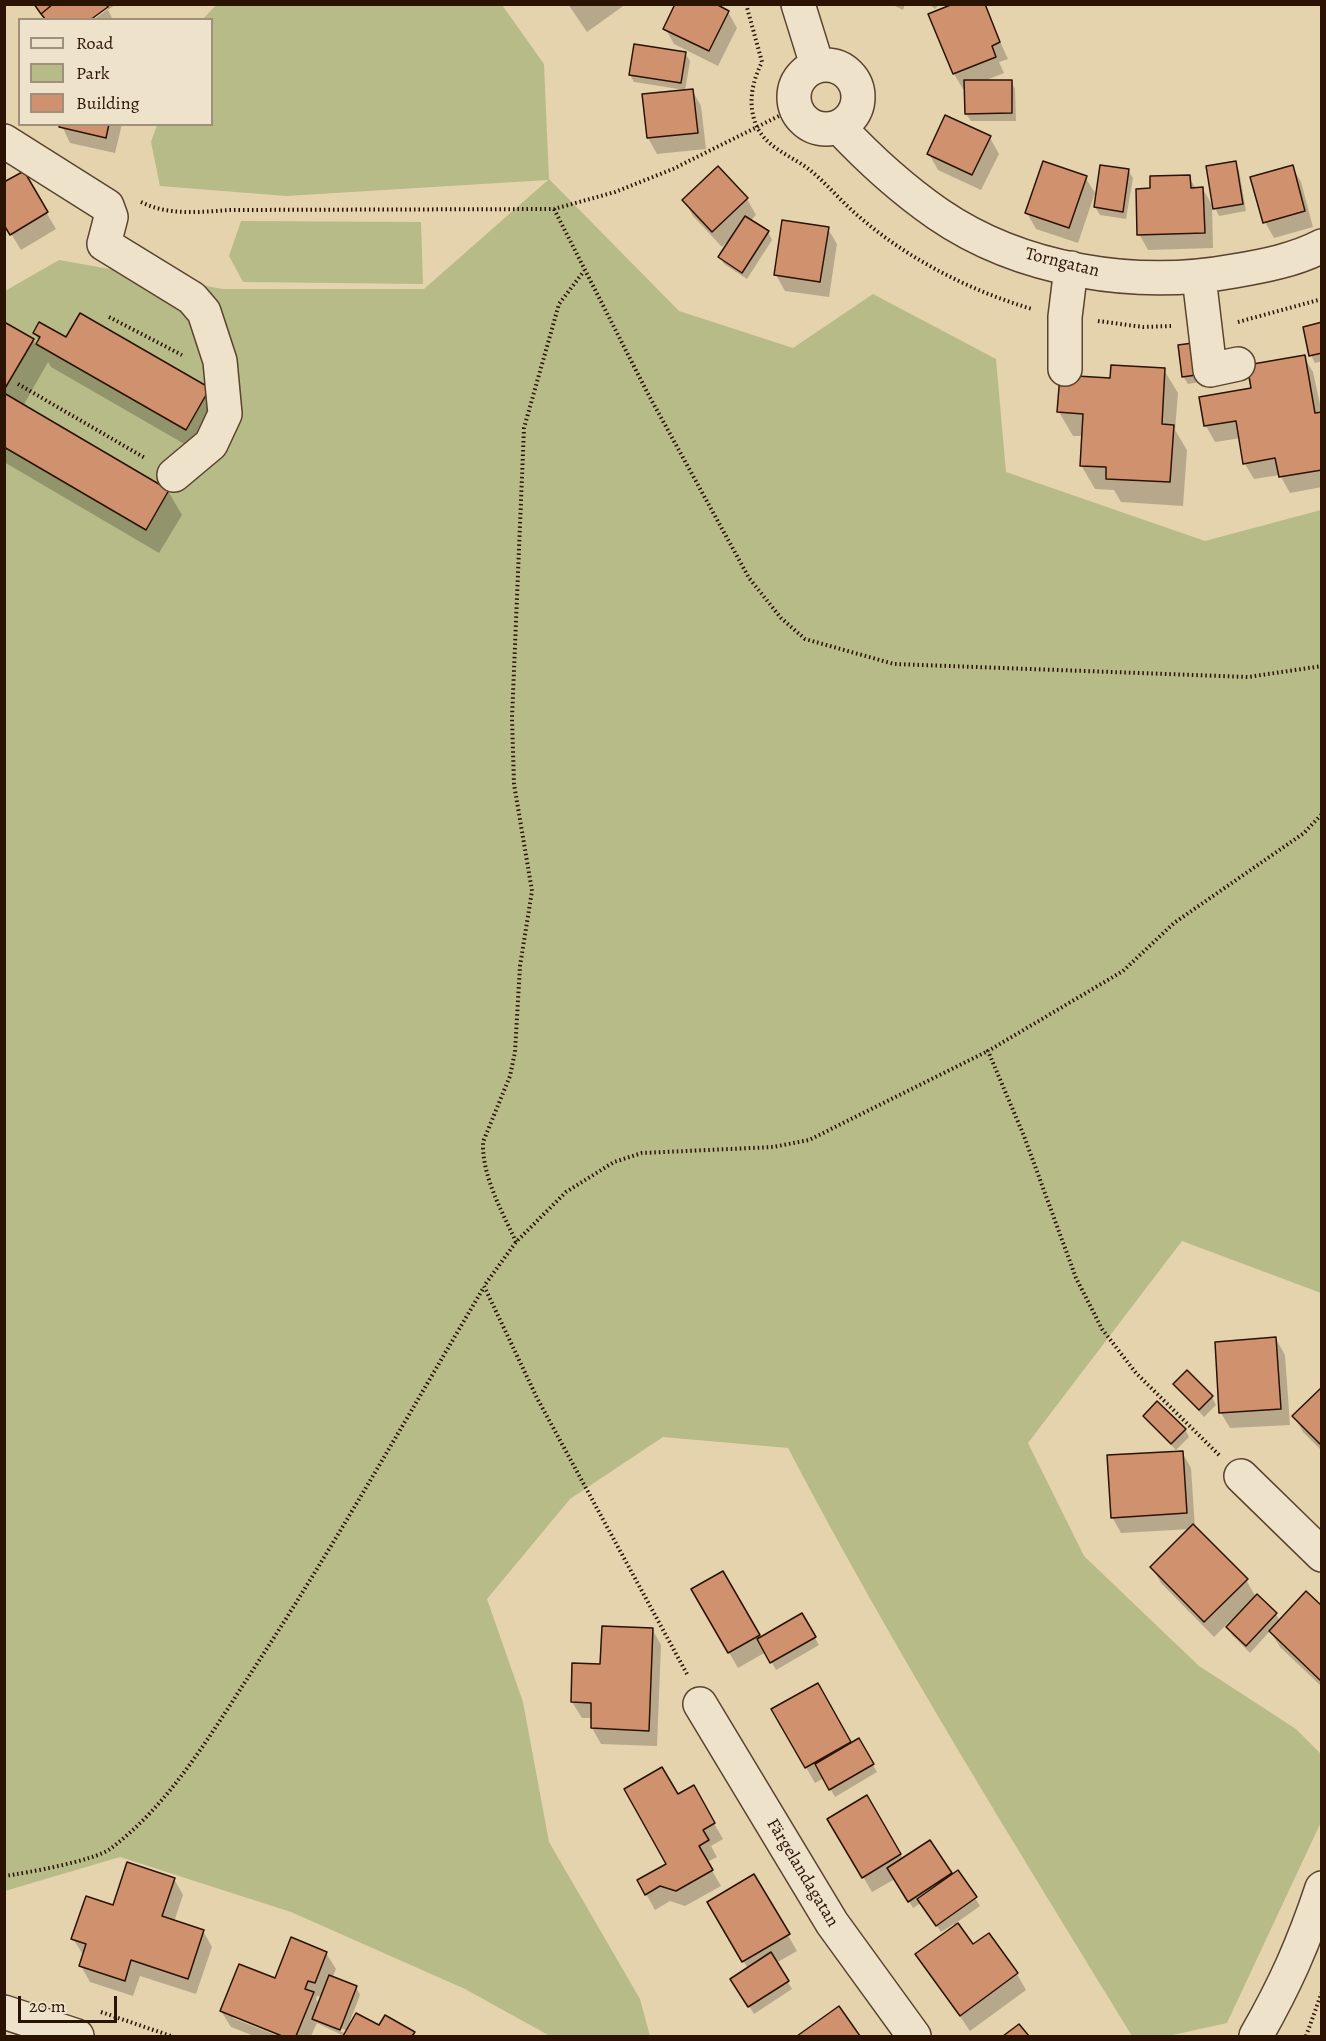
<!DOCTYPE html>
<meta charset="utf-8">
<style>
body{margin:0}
#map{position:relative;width:1326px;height:2041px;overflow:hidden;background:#e5d3ae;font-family:Alegreya,serif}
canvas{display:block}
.frame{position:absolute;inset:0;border:6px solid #2b1304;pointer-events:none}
.legend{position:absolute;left:18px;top:18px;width:195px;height:108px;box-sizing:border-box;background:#eee2ca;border:2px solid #a08f7b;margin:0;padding:8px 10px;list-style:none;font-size:18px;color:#2b1304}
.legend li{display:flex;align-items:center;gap:12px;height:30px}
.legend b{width:30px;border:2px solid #a08f7b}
.scale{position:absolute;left:18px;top:1996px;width:99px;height:27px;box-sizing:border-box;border:3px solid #2b1304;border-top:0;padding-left:8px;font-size:18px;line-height:21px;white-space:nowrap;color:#2b1304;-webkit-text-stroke:4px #eee2ca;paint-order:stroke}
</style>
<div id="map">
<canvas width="1326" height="2041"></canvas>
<div class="frame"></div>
<ul class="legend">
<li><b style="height:8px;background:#eee2ca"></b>Road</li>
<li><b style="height:16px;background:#b7bb88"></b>Park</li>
<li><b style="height:16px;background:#d0916f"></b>Building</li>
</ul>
<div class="scale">20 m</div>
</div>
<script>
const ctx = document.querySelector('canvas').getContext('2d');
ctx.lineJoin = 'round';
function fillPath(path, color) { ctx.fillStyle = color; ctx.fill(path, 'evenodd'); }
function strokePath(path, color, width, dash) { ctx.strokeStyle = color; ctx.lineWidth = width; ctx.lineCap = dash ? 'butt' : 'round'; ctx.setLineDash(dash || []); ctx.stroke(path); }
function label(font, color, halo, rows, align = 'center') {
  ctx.font = font + ' Alegreya,serif'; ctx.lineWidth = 6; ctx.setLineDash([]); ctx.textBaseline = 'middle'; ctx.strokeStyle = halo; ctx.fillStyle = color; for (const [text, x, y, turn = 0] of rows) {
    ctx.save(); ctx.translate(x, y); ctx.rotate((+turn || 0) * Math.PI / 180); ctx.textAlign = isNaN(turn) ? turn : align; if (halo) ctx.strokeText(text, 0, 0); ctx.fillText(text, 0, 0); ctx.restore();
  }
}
const green = new Path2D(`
 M216,5H502L544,64L549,179L679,311L793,348L873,294L996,359L1006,472L1205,541L1321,510V1293L1182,1241L1028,1443L1084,1556L1199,1666L1296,1729L1321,1754V1822L1227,2023L1168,2036H1132C1014,1843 893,1649 788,1448L663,1437L570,1499L487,1599L523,1702L549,1842L640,1999L650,2036H550L465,1989L291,1912L120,1857L5,1891V291L59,260L223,289H424L548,180L286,196L160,186L151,142L157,125L212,124V20L203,19Z
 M241,221L421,222L423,284L243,282L229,256Z`);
const shadow = new Path2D(`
 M35,4H116L108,10L113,20H93L108,9V5L88,20H45Z
 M568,4H626L587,32Z
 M891,4H905L903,10Z
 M929,4H939L935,9Z
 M983,4L1008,59L999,62L1004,73L984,81H1011L1015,89L1016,121H971L966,114V88L963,89L954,74L930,15Z
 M728,12L737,28L718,66L674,44L665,28Z
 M685,53L690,61L685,91L692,90L701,106L706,149L657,154L648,138L644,95L685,90L634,82L630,75Z
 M61,124H122L115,153L70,143Z
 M990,138L999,154L981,190L938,170L929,154Z
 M1235,163L1239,170L1246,211L1219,216L1215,208Z
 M1292,166L1301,182L1313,227L1274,238L1265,222Z
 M718,168L747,199L756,215L750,221L768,232L772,240L747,279L724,264L720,257L729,240L722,247L693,216L684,200Z
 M1128,170L1133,178L1126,219L1100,215L1095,207Z
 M23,173L56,229L21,250L4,222Z
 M1085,177L1095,193L1078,243L1036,229L1027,213Z
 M1189,177L1196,189H1203L1212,205L1213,248L1148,250L1139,234L1152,190Z
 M828,229L837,244L829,297L785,291L776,275Z
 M1322,324V361L1315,363L1311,355Z
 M4,328L33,340L36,346L39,341L35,333L66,339L209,389L223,413L200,453L51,367L48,362L23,406L168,491L182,515L159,553L4,462Z
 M1180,346L1207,381L1188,384L1183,376Z
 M1304,357L1313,372L1322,413V487L1290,493L1280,475L1254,479L1245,464L1241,438L1215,442L1206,426L1201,398L1252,390Z
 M1164,370L1178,393L1175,430L1187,450L1183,506L1121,502L1114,490L1095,489L1081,465L1083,436H1073L1059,412L1112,380Z
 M1276,1339L1285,1355L1290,1425L1230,1428L1221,1413Z
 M1175,1384L1212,1397L1216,1405L1204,1417Z
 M1322,1389V1451L1303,1432L1294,1416Z
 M1144,1417L1185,1429L1189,1437L1176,1450Z
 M1182,1452L1191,1468L1195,1528L1246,1580L1256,1597L1276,1614L1280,1621L1322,1608V1687L1280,1647L1270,1631L1250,1653L1232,1635L1228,1627L1232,1622L1230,1621L1214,1637L1161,1583L1152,1567L1191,1529L1121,1533L1112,1517Z
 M722,1573L761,1638L802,1615L819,1645L776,1670L766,1652L738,1668L693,1590Z
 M652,1629L661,1645L657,1746L601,1744L592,1728V1718H582L572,1702L602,1665Z
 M817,1685L851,1745L859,1740L877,1772L835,1797L824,1778L815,1783L773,1710Z
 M693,1787L723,1839L711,1846L717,1857L707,1862L721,1886L685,1906L670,1901L655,1910L639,1881L668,1864Z
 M866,1797L903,1859L929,1842L952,1876L958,1872L980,1906L956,1923L973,1946L1017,1974L1026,1990L970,2031L917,1954L955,1926L954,1924L941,1932L921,1903L913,1908L895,1879L872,1892L829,1819Z
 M754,1876L797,1951L776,1963L792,1989L754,2014L732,1979L748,1969L709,1902Z
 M174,1879L183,1895L174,1922L203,1931L212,1947L196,1994L140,1976L133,1996L90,1982L81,1966L84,1956L73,1939L114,1907Z
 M326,1953L336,1969L332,1978L356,1987L360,1995L350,2021L414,2033L416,2036H344L317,2023L311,2036H286L233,2015V2018L278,2036H254L231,2027L221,2011ZM317,1996L322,1997L319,2004L316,1999ZM318,2019L348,2031L347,2034L318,2022Z
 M839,2009L859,2036H800Z`);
const building = new Path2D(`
 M34,4H53L41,14Z
 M53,4H106L108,7L90,20H46L41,14Z
 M675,4H716L729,11L709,51L663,29Z
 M953,4H985L1000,42L992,46L996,57L953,74L928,14Z
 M634,44L686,52L681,83L629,75Z
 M964,80H1012V113L965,114Z
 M693,89L698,133L647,138L642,94Z
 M945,115L991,136L972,175L927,154Z
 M60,124H109L106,138L59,127Z
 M1043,161L1087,176L1069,228L1025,213Z
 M1236,161L1243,204L1213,209L1206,166Z
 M1100,165L1129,169L1123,212L1094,207Z
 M1293,165L1305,211L1263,223L1250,177Z
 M718,166L748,198L712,232L682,200Z
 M24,171L48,212L10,235L4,225V182Z
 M1190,175L1191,188L1203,187L1205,233L1137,235L1136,189L1150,188V176Z
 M745,216L769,231L742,273L718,257Z
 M782,220L829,227L820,282L774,275Z
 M80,313L210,388L186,430L36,344L40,337L33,333L39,322L66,337Z
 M1322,322V353L1309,356L1303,327Z
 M6,323L34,339L4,390V325Z
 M1200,342L1204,374L1182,377L1178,345Z
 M1305,355L1315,413L1322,412V470L1279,477L1275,458L1243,464L1236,421L1204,426L1199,397L1251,388L1247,365Z
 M1111,365L1165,368L1162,424L1174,425L1170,482L1106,479V467L1080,466L1083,414L1057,412L1060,375L1110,378Z
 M4,393L169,490L146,530L4,447Z
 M1276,1337L1281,1409L1219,1413L1215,1342Z
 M1187,1370L1213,1396L1199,1410L1173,1384Z
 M1322,1387V1446L1292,1416Z
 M1157,1401L1186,1429L1171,1444L1143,1416Z
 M1183,1451L1187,1513L1111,1518L1107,1455Z
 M1193,1524L1248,1579L1204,1622L1150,1567Z
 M723,1571L760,1635L728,1653L691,1589Z
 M1306,1591L1322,1606V1682L1269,1631Z
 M1257,1594L1277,1613L1246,1646L1226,1627Z
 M802,1613L816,1637L770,1663L757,1639Z
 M602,1626L653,1628L649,1731L591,1728V1703L571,1702L572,1663L600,1664Z
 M818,1683L851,1742L805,1768L771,1709Z
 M859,1738L874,1764L829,1790L815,1764Z
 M662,1767L678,1794L694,1785L715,1823L703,1830L709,1840L699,1846L713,1870L676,1891L660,1886L645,1895L637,1880L666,1864L624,1789Z
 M867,1795L901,1854L862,1878L827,1819Z
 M930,1840L952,1873L908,1902L887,1868Z
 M127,1862L175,1878L162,1916L204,1930L188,1979L131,1960L125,1981L79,1966L86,1944L71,1939L86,1896L113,1905Z
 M958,1870L977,1897L936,1926L917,1899Z
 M754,1874L790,1934L742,1962L707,1902Z
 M958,1923L973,1944L989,1933L1018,1973L960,2016L915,1954Z
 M291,1937L327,1952L315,1983L308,1981L305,1989L314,1992L296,2036H282L220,2011L239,1964L275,1978Z
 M771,1952L789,1981L748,2007L730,1979Z
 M329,1975L357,1986L340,2030L312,2019Z
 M839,2006L860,2036H797Z
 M356,2013L379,2025L385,2015L415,2032L412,2036H343Z
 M1019,2024L1029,2036H1003Z`);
const path = new Path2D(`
 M746,4L762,62C752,82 747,105 757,127C768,149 792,156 810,170C826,183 840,200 856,214C906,258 968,290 1032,309
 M141,202C169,216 200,212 230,210L554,209L615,192L673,169L795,108
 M554,209L647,392L749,578L781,618L805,639L894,664L1248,677L1322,666
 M109,317L182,355
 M1098,321L1143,327L1171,326
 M1238,322L1322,299
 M18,384L145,458
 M516,1242C502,1211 482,1177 483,1142L510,1076L515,1052L520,966L532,891L514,784L512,718L524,428L559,304L584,271
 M1219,1455L1136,1373L1102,1329L1076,1278L1024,1136L988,1051L1123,971L1174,923L1304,833L1322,814
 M687,1674L537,1398L484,1286L516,1242L566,1192L614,1162L642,1153L773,1147L809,1140L988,1051
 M4,1876C26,1873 93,1861 110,1849C169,1805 209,1737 249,1676C332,1550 407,1417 484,1287
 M101,2012L171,2036
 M1306,2036L1322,1992`);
const minor = new Path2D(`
 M798,4L817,65
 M794 97a32 32 0 1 1 64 0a32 32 0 1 1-64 0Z
 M839,127C869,159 902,189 938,214C1021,271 1136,289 1234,271C1264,266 1295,260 1322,246
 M4,141L107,206L111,217L104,244L192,298L204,312L220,361L225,414L211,444L174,475
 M1199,277L1210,370L1238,364
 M1065,369V317L1071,268
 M1241,1476L1322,1555
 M700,1704L832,1923L914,2036
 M4,2012L77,2036
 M1256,2036C1285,1985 1303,1945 1322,1888`);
const streetNames = [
 ["Torngatan",1062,263,14],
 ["Färgelandagatan",802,1873,59]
];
fillPath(green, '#b7bb88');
fillPath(shadow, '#0003');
fillPath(building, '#d0916f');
strokePath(building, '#2b1304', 1.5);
strokePath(minor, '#5a432e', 36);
strokePath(path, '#2b1304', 4, [1.5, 3]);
strokePath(minor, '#eee2ca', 33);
label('18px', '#2b1304', '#eee2ca', streetNames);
</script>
